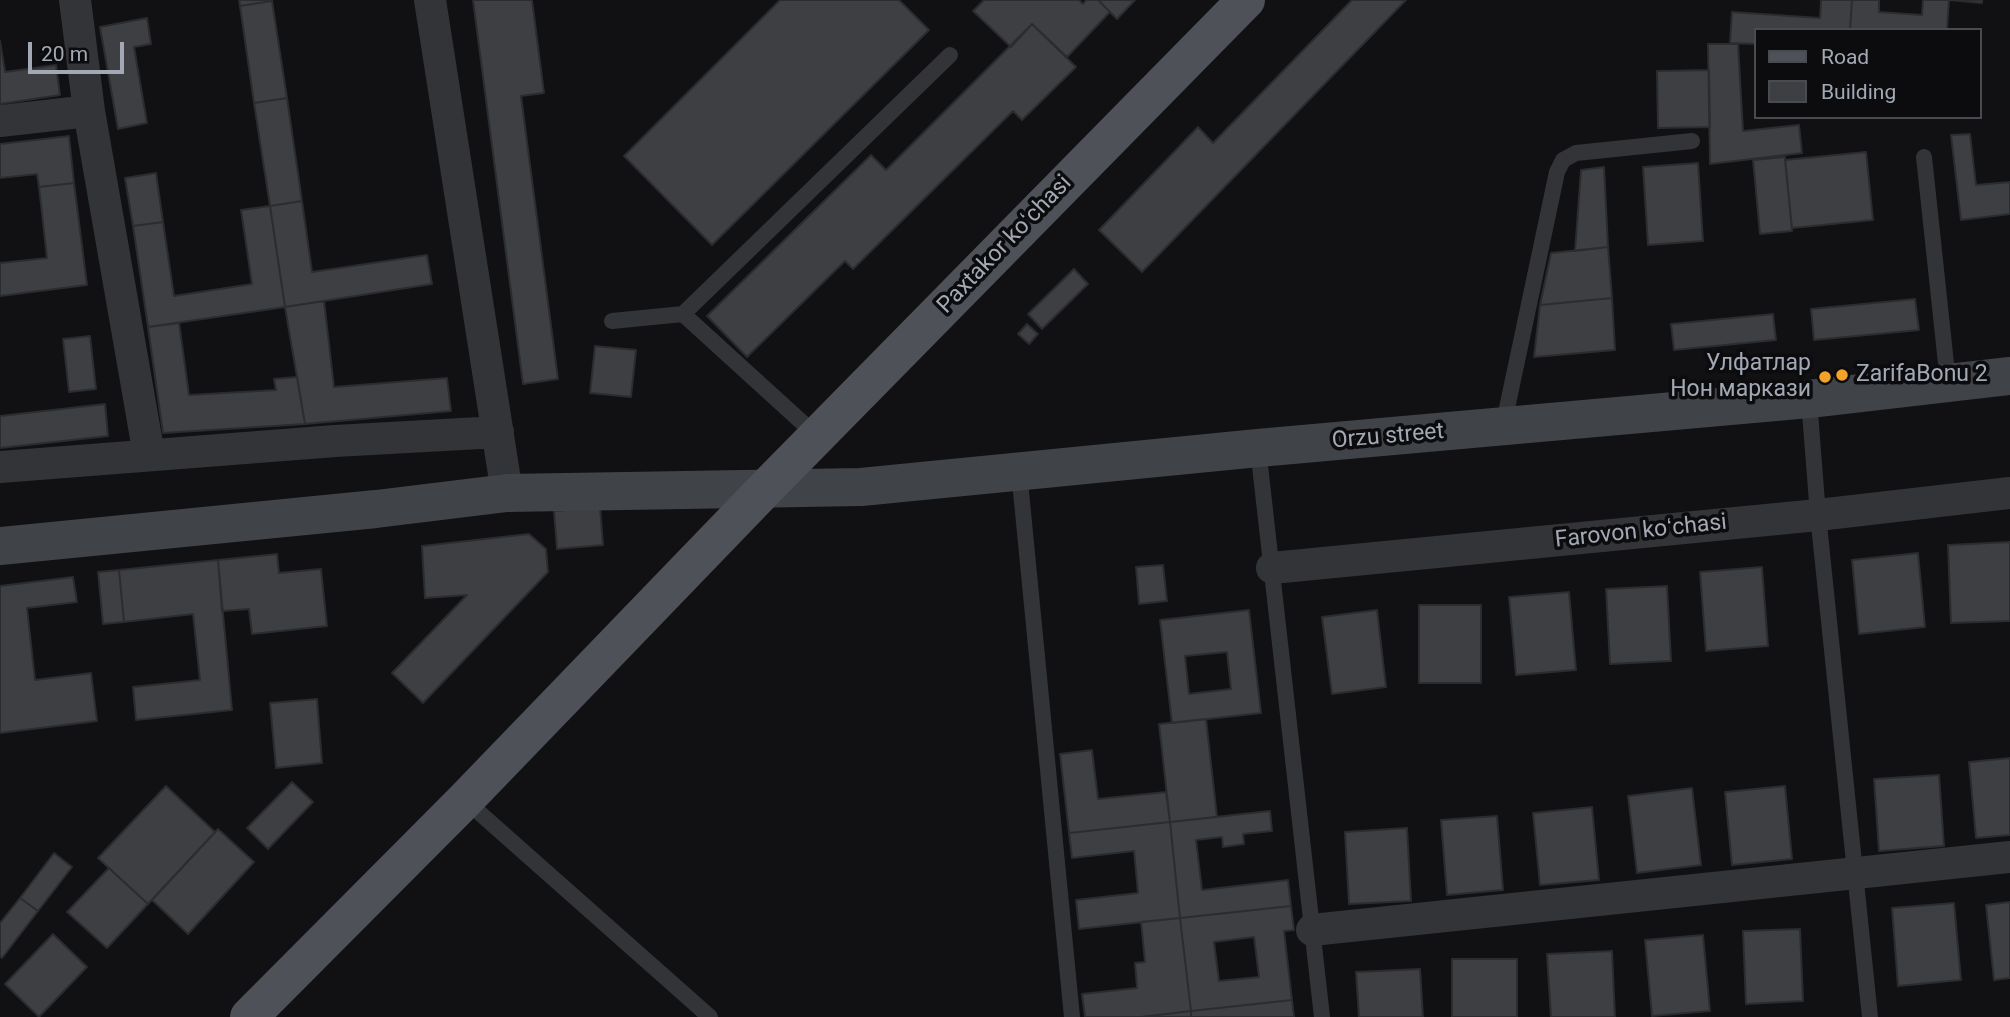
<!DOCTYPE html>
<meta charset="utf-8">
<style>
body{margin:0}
#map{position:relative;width:2010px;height:1017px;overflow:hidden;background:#111113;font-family:Roboto,sans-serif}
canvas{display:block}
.legend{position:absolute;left:1754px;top:28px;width:228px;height:91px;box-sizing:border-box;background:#0c0c0e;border:2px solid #484b50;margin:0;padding:9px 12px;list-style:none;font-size:21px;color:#a2a9b4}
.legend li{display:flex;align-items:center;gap:14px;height:35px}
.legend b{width:35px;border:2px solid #484b50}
.scale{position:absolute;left:28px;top:42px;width:96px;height:32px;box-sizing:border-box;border:4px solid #a2a9b4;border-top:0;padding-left:9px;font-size:21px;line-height:24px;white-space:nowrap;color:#a2a9b4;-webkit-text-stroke:5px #0c0c0e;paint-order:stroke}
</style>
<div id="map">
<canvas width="2010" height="1017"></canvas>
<ul class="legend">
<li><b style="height:9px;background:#4e5157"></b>Road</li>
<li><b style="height:19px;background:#3d3f43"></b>Building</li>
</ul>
<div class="scale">20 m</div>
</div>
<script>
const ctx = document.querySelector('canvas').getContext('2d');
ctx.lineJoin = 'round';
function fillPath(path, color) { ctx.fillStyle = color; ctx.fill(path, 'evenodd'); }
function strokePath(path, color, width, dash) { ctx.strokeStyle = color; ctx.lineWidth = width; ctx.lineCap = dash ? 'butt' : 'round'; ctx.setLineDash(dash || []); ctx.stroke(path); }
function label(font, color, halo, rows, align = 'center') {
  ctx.font = font + ' Roboto,sans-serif'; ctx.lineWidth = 7; ctx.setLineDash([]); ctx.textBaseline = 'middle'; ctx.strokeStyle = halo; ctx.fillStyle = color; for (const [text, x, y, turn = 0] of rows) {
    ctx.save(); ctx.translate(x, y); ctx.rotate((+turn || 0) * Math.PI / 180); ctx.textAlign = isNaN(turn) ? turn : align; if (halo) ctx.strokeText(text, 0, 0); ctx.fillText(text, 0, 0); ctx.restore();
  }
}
const building = new Path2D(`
 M239,0H272V1L240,6Z
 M473,0H532L544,93L521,96L558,379L523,384Z
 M780,0H899L929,30L712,245L624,156Z
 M984,0H1079L1083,4L1086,0H1098L1110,12L1067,57L1032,24L1011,47L973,11Z
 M1098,0H1135L1117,19Z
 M1352,0H1406L1142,272L1099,230L1198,127L1213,143Z
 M1821,0H1852L1850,30H1756V44L1730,43L1732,12L1820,18Z
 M1852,0H1879V12L1922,15L1923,0H1949L1947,30H1850Z
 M1949,0H1982V3Z
 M272,1L287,98L254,103L240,6Z
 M147,18L151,44L134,47L147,123L118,129L100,27Z
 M1032,24L1076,67L1022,120L1013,111L853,269L845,261L747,357L707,316L871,155L886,170Z
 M0,41L5,72L56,65L60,95L0,104Z
 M1708,44H1738L1743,131L1799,125L1802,153L1710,164Z
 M1709,70L1710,127L1658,128L1657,71Z
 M287,98L302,201L270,206L254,103Z
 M1970,134L1976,185L2010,182V214L1961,220L1951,135Z
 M69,136L74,183L39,187L37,174L0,178V144Z
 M1866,152L1873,220L1792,228L1785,160Z
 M1785,157L1792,231L1760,234L1753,160Z
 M1698,163L1703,241L1648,245L1643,167Z
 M1604,167L1608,247L1575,251L1581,170Z
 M156,173L163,222L133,226L125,178Z
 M74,183L87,285L0,296V263L47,258L39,187Z
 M302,201L312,272L427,255L432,284L285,307L270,206Z
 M270,206L285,307L148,327L133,226L163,222L174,296L252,284L241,210Z
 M1608,247L1612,298L1540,305L1551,253Z
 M1074,269L1088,284L1042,329L1028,314Z
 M1612,298L1615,350L1534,357L1540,305Z
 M1915,299L1919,330L1814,340L1811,309Z
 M324,301L334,387L447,378L451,411L305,424L285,307Z
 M1773,314L1776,340L1674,350L1671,324Z
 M179,323L189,395L276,390L274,379L297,377L305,424L163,433L148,327Z
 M1027,324L1038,334L1029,344L1018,334Z
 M90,336L96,389L69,392L63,339Z
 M595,346L636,350L631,397L590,393Z
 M105,404L108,436L0,448V416Z
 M600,507L603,545L557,549L554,511Z
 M529,534L546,549L548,572L423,703L392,673L467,595L425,598L422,546Z
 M2010,542V621L1951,623L1948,545Z
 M1918,553L1925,627L1859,634L1852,560Z
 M277,554L279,573L321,569L327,626L252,634L249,609L222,611L218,560Z
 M218,560L232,710L136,720L133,687L200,680L193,614L124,622L119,570Z
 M1163,565L1167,601L1139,604L1136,567Z
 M1762,567L1768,646L1706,651L1700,572Z
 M119,570L124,622L103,624L98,572Z
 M73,577L77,602L27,608L35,680L91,673L97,721L0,733V586Z
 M1667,586L1671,661L1610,664L1606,589Z
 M1569,592L1576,670L1516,675L1509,597Z
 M1419,605H1481V683H1419Z
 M1249,610L1261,713L1172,723L1160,620ZM1227,652L1231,689L1189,694L1185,656Z
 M1377,610L1386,687L1332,694L1322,617Z
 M317,699L322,763L276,768L270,703Z
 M1206,719L1217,817L1170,822L1159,724Z
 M1092,750L1098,799L1166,792L1170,822L1069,833L1060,754Z
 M2010,758V835L1976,838L1969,762Z
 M1939,775L1944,846L1879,851L1874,779Z
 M292,782L313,802L268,849L247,828Z
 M166,786L215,832L148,904L98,858Z
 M1785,786L1792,859L1732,865L1725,792Z
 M1692,788L1701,865L1637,873L1628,796Z
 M1592,807L1599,880L1540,885L1533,813Z
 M1270,811L1272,831L1243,834L1244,844L1223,847L1222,837L1196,840L1202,890L1288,880L1291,906L1180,918L1170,822Z
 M1497,816L1503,890L1447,895L1441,820Z
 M1170,822L1180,918L1079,929L1076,900L1138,893L1134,851L1072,858L1069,833Z
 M1407,828L1411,901L1349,904L1345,832Z
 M218,829L254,862L188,934L152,900Z
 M54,853L72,867L38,911L20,898Z
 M109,868L148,904L107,948L67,912Z
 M20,898L38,911L2,958L0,956V923Z
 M2010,902V978L1994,980L1986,905Z
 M1954,903L1961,980L1898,986L1892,908Z
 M1291,906L1294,930L1284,931L1292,1000L1191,1011L1180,918ZM1254,937L1259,977L1219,981L1214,942Z
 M1180,918L1191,1011L1141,1017H1085L1082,994L1137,988L1135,963L1145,962L1141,922Z
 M1800,929L1803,1001L1746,1004L1743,931Z
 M53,934L87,967L39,1017L5,984Z
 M1703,935L1710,1011L1652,1016L1645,940Z
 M1612,951L1615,1017H1551L1547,954Z
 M1452,959H1517V1017H1452Z
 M1420,969L1423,1017H1359L1356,972Z
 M1292,1000L1294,1017H1191V1011Z
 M1191,1011V1017H1141Z`);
const service = new Path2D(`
 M1924,157L1948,382
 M612,321L683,314
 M1809,400L1818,515L1870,1017
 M1503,427L1557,172L1563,160L1576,153L1692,141
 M817,436L683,314L950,55
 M1258,448L1322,1017
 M1019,471L1072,1017
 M465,800L710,1017`);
const minor = new Path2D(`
 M75,0L89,111L149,455
 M430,0L507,493
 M0,121L89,111
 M0,467L335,441L498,432
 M1272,568L1818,515L2010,493
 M1312,930L2010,857`);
const secondary = new Path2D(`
 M0,546L376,509L507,493L861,487L1258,448L1809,399L2010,376`);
const primary = new Path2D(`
 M249,1017L465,800L765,489L1246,0`);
const markers = [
 [1842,375,7,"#f3a229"],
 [1825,377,7,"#f3a229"]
];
const streetNames = [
 ["Paxtakor koʻchasi",1005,245,-46],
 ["Orzu street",1388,437,-5],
 ["Farovon koʻchasi",1641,532,-6]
];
const poiNames = [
 ["Улфатлар",1811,364],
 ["Нон маркази",1811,390],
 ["ZarifaBonu 2",1856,375,"left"]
];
fillPath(building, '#3d3f43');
strokePath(building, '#2b2c2f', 2);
strokePath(service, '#323438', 16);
strokePath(minor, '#323438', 32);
strokePath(secondary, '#404348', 38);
strokePath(primary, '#4e5157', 38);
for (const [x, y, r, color] of markers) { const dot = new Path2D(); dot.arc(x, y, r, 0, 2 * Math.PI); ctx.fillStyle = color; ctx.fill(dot); strokePath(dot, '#0c0c0e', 2.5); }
label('23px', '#a2a9b4', '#0c0c0e', streetNames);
label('23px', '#a2a9b4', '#0c0c0e', poiNames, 'right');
</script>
